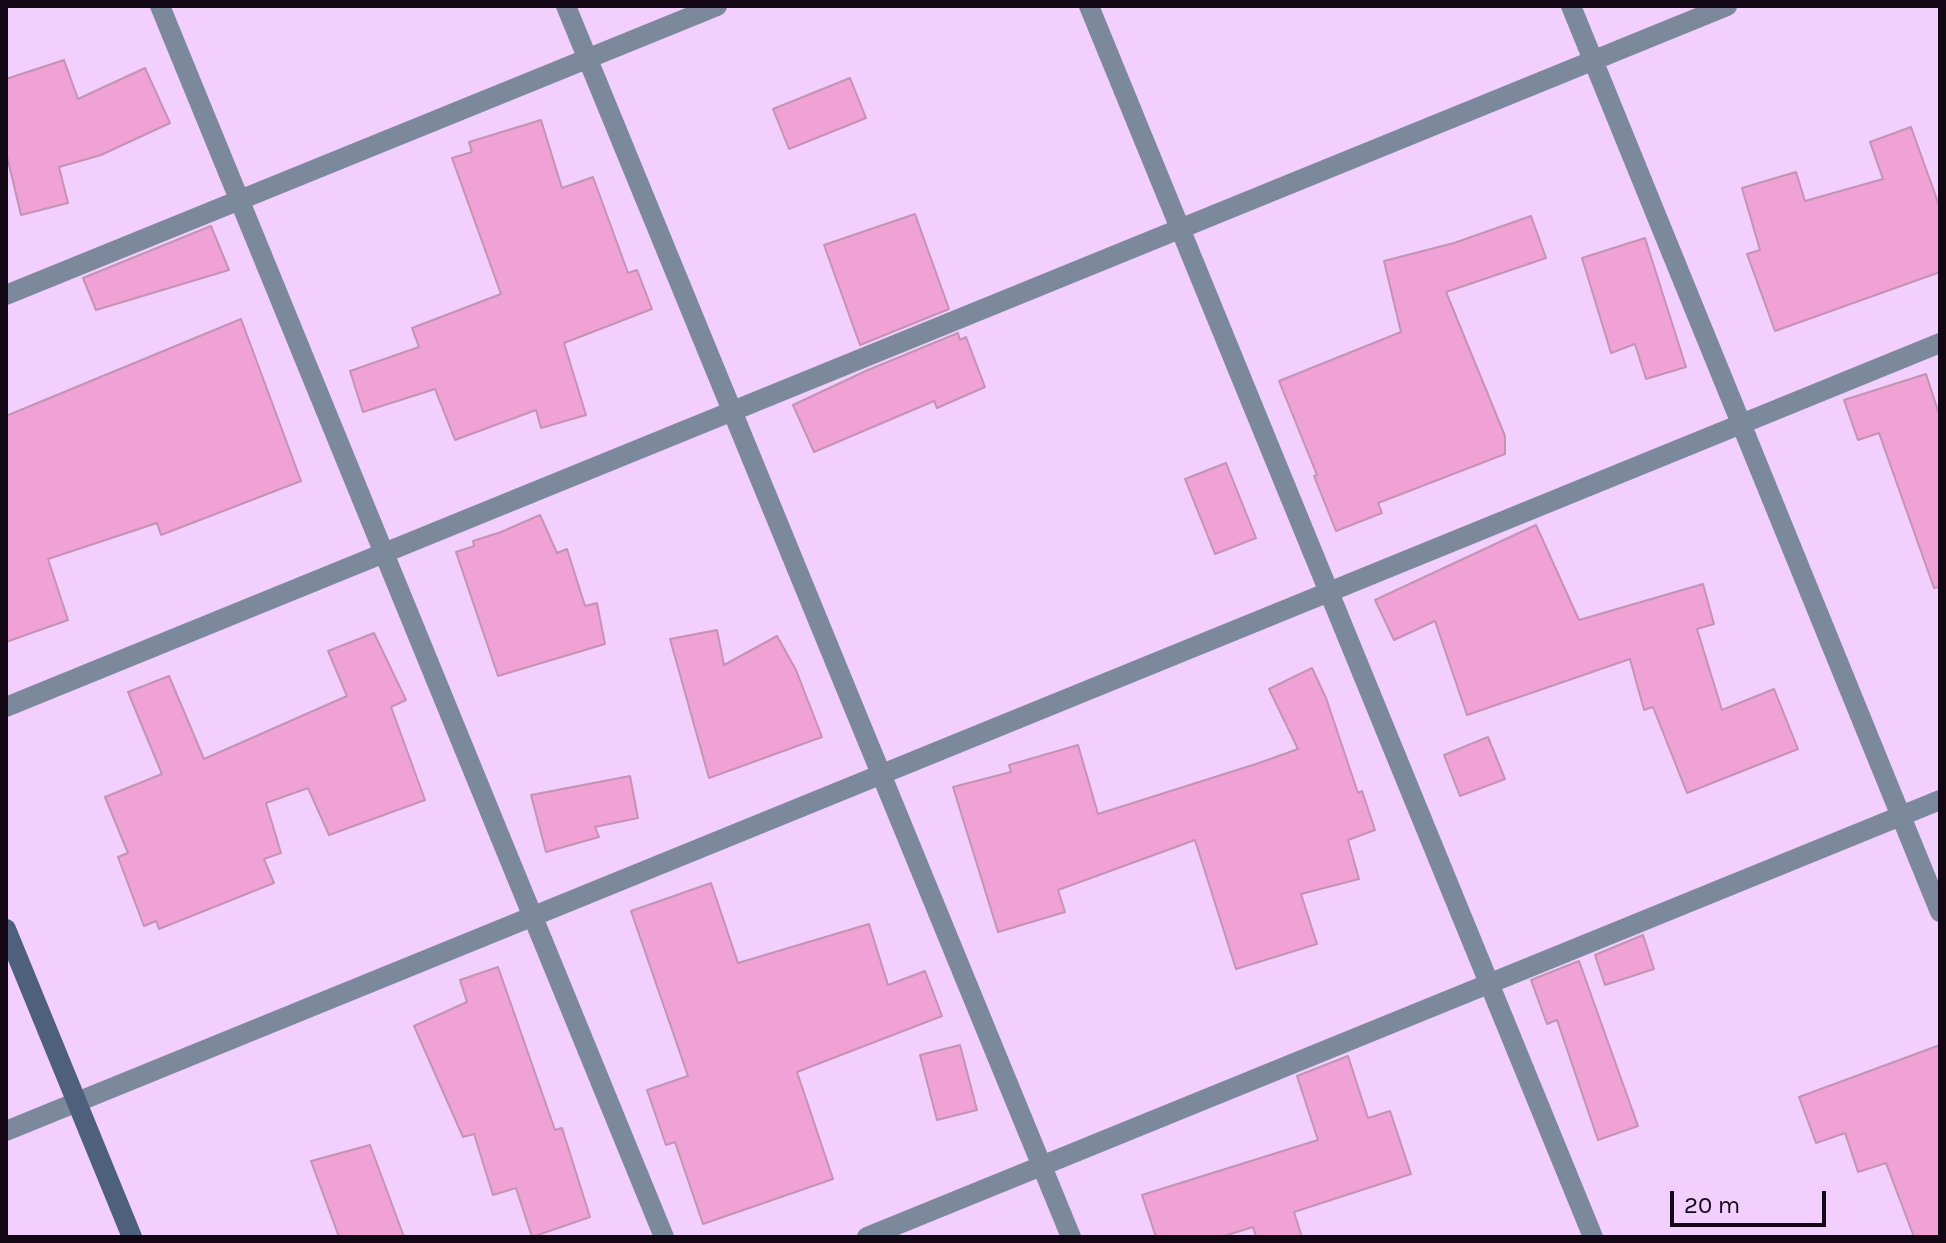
<!DOCTYPE html>
<style>
body{margin:0}
#map{position:relative;width:1946px;height:1243px;overflow:hidden;background:#f3cffd;font-family:Karla,sans-serif}
canvas{display:block}
.frame{position:absolute;inset:0;border:8px solid #130716;pointer-events:none}
.scale{position:absolute;left:1670px;top:1191px;width:156px;height:36px;box-sizing:border-box;border:4px solid #130716;border-top:0;padding-left:10px;font-size:24px;line-height:28px;white-space:nowrap;color:#130716;-webkit-text-stroke:6px #f3cffd;paint-order:stroke}
</style>
<div id="map">
<canvas width="1946" height="1243"></canvas>
<div class="frame"></div>
<div class="scale">20 m</div>
</div>
<script>
const ctx = document.querySelector('canvas').getContext('2d');
ctx.lineJoin = 'round';
function fillPath(path, color) { ctx.fillStyle = color; ctx.fill(path, 'evenodd'); }
function strokePath(path, color, width, dash) { ctx.strokeStyle = color; ctx.lineWidth = width; ctx.lineCap = dash ? 'butt' : 'round'; ctx.setLineDash(dash || []); ctx.stroke(path); }
const building = new Path2D(`
 M64,60L78,99L145,68L170,123L101,155L59,167L68,203L21,215L6,152V79Z
 M850,78L866,118L789,149L773,109Z
 M541,120L562,188L593,177L628,273L637,270L652,309L564,343L586,415L541,428L536,410L455,440L435,389L363,412L350,371L419,347L412,328L501,294L452,158L472,152L469,142Z
 M1911,127L1940,208V272L1775,331L1747,254L1760,250L1742,188L1796,172L1805,201L1883,179L1870,142Z
 M915,214L949,309L860,345L824,245Z
 M1531,216L1546,258L1446,292L1505,436V454L1378,503L1382,513L1336,531L1314,476L1317,475L1279,381L1401,332L1384,261L1454,243Z
 M211,226L229,270L96,310L83,278Z
 M1645,238L1686,367L1646,379L1635,344L1611,353L1582,258Z
 M241,319L301,481L161,535L157,523L48,559L68,620L6,642V416Z
 M958,333L960,340L966,337L985,387L937,408L934,401L814,452L793,405L868,370Z
 M1926,374L1940,417V587L1934,588L1879,433L1858,440L1844,400Z
 M1226,463L1256,538L1215,554L1185,479Z
 M540,515L557,553L567,549L585,606L597,603L605,644L498,676L456,552L474,546L473,541L501,532Z
 M1536,525L1579,620L1703,584L1714,624L1697,629L1722,710L1774,689L1798,749L1687,793L1653,707L1644,710L1630,659L1467,715L1435,621L1394,640L1375,600Z
 M717,630L724,665L777,636L796,670L822,737L709,778L670,639Z
 M374,633L406,700L391,707L425,800L329,835L308,788L266,803L281,853L264,859L274,883L159,929L156,921L144,926L118,857L128,853L105,797L162,774L128,692L169,676L204,759L347,696L328,651Z
 M1312,668L1326,698L1358,793L1362,791L1375,830L1348,840L1359,879L1301,894L1317,944L1236,969L1195,840L1058,890L1065,912L998,932L953,787L1011,772L1009,765L1078,745L1098,814L1259,763L1298,749L1269,689Z
 M1488,737L1505,779L1460,796L1444,755Z
 M630,776L638,818L595,827L599,837L546,852L531,795Z
 M711,883L738,963L869,924L888,985L925,971L942,1016L797,1072L833,1179L703,1224L675,1142L666,1145L647,1090L688,1076L631,911Z
 M1643,935L1654,969L1605,985L1595,955Z
 M1579,961L1638,1126L1598,1140L1557,1020L1547,1024L1531,980Z
 M498,967L555,1130L562,1128L590,1217L532,1237L516,1188L493,1195L474,1134L463,1137L414,1026L467,1002L460,980Z
 M960,1045L977,1110L937,1120L920,1055Z
 M1940,1045V1237H1914L1886,1163L1858,1172L1845,1133L1816,1143L1799,1097Z
 M1348,1056L1368,1118L1390,1111L1411,1174L1294,1212L1302,1237H1256L1253,1227L1221,1237H1156L1142,1195L1318,1140L1297,1076Z
 M370,1145L404,1237H339L311,1161Z`);
const street = new Path2D(`
 M160,6L664,1237
 M566,6L1071,1237
 M1089,6L1593,1237
 M1571,6L1940,912
 M6,295L717,6
 M6,707L1727,6
 M6,1131L1940,343
 M867,1237L1940,800`);
const secondary = new Path2D(`
 M6,929L132,1237`);
fillPath(building, '#f0a2d7');
strokePath(building, '#c493b4', 2);
strokePath(street, '#7c899c', 20);
strokePath(secondary, '#4f607c', 20);
</script>
